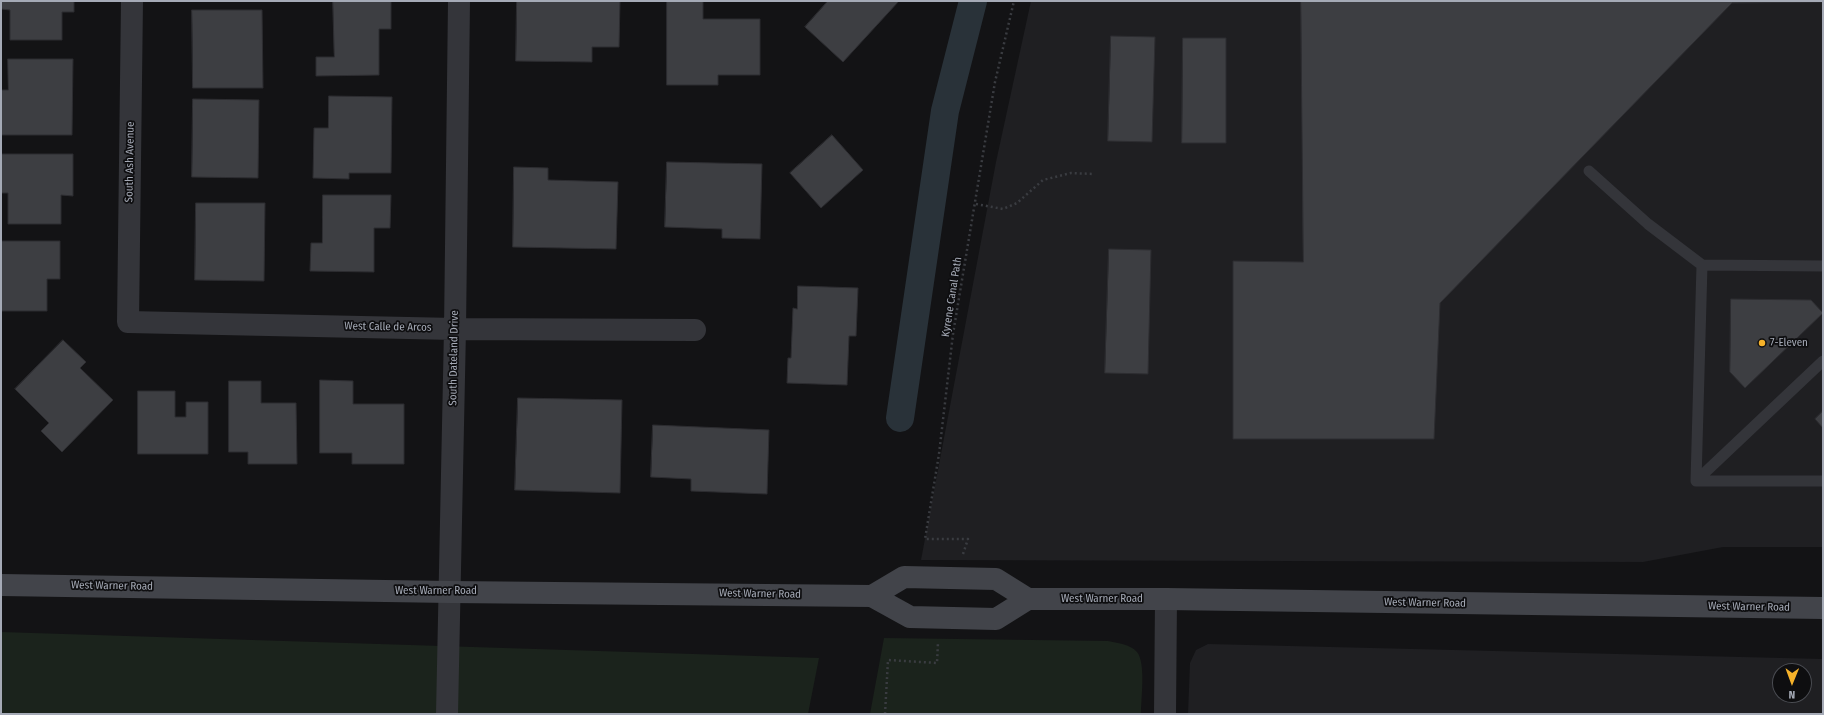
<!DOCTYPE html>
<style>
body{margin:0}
#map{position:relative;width:1824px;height:715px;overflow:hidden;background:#131315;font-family:"Fira Sans Condensed",sans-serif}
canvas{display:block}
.frame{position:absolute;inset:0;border:2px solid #a5aab6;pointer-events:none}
.north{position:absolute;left:1772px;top:663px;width:40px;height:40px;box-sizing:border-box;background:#0e0e10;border:1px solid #4a4c52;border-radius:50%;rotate:181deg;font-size:11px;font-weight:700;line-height:16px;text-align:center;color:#a5aab6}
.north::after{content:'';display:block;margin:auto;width:14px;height:18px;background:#f6b22a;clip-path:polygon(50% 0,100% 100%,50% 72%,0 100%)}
</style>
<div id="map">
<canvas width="1824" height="715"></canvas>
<div class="frame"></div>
<div class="north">N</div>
</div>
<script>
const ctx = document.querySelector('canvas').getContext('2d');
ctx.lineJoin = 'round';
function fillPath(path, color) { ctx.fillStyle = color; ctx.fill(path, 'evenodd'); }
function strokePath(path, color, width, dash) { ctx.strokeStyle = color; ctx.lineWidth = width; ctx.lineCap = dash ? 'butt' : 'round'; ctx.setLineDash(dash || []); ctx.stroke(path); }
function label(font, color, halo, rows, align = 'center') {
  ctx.font = font + ' "Fira Sans Condensed",sans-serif'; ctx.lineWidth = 3.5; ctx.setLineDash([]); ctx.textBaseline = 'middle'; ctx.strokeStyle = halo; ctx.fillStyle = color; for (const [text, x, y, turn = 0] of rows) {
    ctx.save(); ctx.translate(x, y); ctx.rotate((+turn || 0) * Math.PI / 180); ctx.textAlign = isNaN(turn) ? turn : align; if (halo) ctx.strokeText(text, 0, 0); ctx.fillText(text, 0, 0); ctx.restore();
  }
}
const built = new Path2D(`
 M1031,1H1823V547H1723L1643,562L921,560L996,162Z
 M1208,644L1823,659V714H1188L1190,663L1196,650ZM1780,671H1804V695H1780Z`);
const green = new Path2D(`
 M1,632L819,658L808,714H1Z
 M884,638L1108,641C1117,643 1130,644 1137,652C1146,663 1141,699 1141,714H870Z`);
const canal = new Path2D(`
 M900,418L945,111L973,1`);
const building = new Path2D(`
 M1,1H74V12H62V40H10V10L1,9Z
 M333,1H391V29H379V75L316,76V57H334Z
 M517,1H620L619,47H592V62L516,61Z
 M667,1H703V19H760V75H718V85H667Z
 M828,1H899L843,62L805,27Z
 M1301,1H1823V2L1732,3L1440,303L1434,439H1233V261L1303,262Z
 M192,10H262L263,88H193Z
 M1111,36L1155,37L1152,142L1108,141Z
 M1183,38H1226V143H1182Z
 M8,59H73L72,135H1V90H8Z
 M329,96L392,97L391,173H349V179L313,178L314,128H328Z
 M193,99L259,100L258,178L192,177Z
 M832,135L863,170L821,208L790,173Z
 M1,154H73V196L61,195V224H8V193H1Z
 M667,162L762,164L760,239L722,238V229L665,227Z
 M514,167L548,168V180L618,182L616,249L513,247Z
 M323,195H391L390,228H374V272L310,271L311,243H322Z
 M196,203H265L264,281L195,280Z
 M1,241H60V279H47V311H1Z
 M1109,249L1151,250L1148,374L1105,373Z
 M798,286L858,288L856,336H849L847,385L787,383L788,358H791L793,308L797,309Z
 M1731,299L1811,300L1823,313L1745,388L1730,372Z
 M63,340L86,362L80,368L113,400L62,452L41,431L49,423L15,389Z
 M320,380L353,381V404H404V464H352V453H320Z
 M229,381H261V403H296L297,464H248V452H229Z
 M138,391H175V417H186V402H208V454H138Z
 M518,398L622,400L620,493L515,490Z
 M1823,411V428L1815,419Z
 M653,425L769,430L767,494L691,491V479L651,477Z`);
const path = new Path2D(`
 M976,204L1003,209L1017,203L1043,180L1071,173L1094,174
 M963,554L968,539H925L939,454L953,334L995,82L1014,1
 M885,714L888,660L937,663L938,642`);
const lane = new Path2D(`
 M1589,171L1648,224L1702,265
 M1696,481L1702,265L1823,266
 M1696,481L1823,361
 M1696,481H1823`);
const street = new Path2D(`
 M132,1L128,322L455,329L695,330
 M447,714L455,329L459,1
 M1165,714L1166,599`);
const secondary = new Path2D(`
 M1,585L450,592L872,596L910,617L996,619L1028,599
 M872,596L904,577L996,579L1028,599H1166L1823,608`);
const markers = [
 [1762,343,4,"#f6b22a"]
];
const streetNames = [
 ["South Ash Avenue",130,162,-89],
 ["Kyrene Canal Path",952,297,-81],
 ["West Calle de Arcos",388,327,1],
 ["South Dateland Drive",454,358,-89],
 ["West Warner Road",112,586,1],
 ["West Warner Road",436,591],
 ["West Warner Road",760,594,1],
 ["West Warner Road",1102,599],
 ["West Warner Road",1425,603,1],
 ["West Warner Road",1749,607,1]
];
const poiNames = [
 ["7-Eleven",1770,343]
];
fillPath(built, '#1f1f22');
fillPath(green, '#1b231c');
strokePath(canal, '#293239', 28);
fillPath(building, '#3d3e42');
strokePath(building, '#2d2d31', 1);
strokePath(path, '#3a3c41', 2.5, [2, 3]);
strokePath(lane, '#34353a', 11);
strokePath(street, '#34353a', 22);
strokePath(secondary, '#42444a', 22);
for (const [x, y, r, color] of markers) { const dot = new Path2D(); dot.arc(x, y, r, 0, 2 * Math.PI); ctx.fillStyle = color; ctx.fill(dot); strokePath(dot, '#0e0e10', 1.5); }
label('11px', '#a5aab6', '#0e0e10', streetNames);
label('11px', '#a5aab6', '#0e0e10', poiNames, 'left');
</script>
